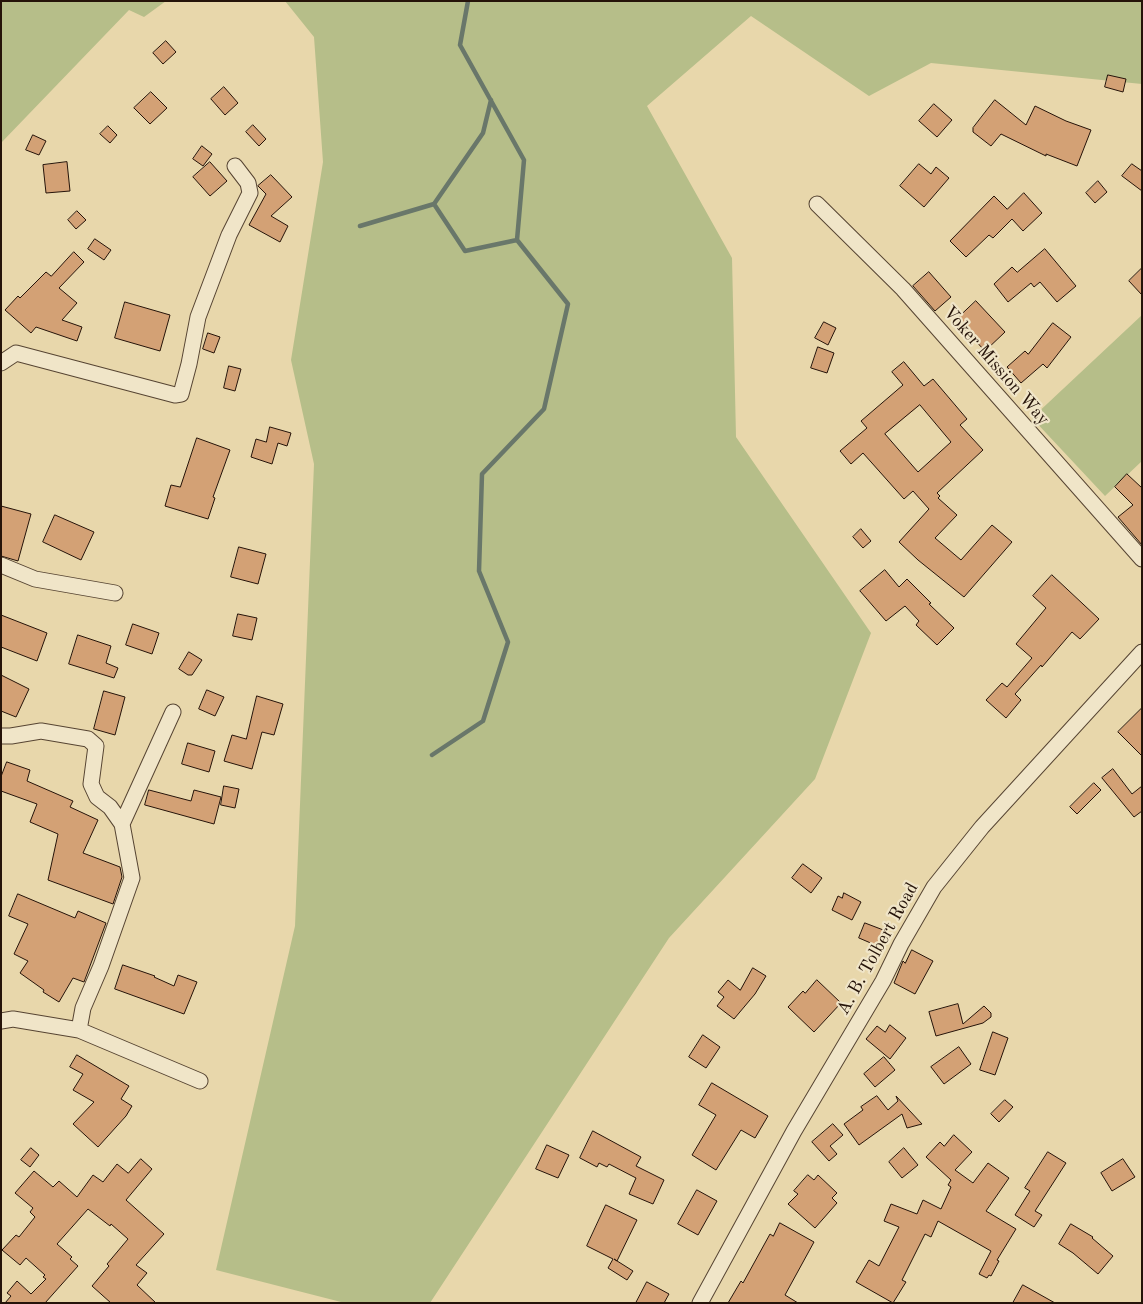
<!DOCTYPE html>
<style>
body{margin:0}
#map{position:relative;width:1143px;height:1304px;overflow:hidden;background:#e8d7ab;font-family:"Old Standard TT",serif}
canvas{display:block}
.frame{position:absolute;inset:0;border:2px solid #251309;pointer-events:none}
</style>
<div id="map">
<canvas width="1143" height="1304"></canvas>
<div class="frame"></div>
</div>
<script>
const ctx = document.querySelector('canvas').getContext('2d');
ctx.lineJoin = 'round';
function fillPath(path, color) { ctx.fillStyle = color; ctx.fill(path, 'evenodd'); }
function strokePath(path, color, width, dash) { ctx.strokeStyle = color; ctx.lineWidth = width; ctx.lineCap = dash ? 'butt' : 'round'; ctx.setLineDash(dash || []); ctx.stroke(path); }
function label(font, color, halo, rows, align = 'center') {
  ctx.font = font + ' "Old Standard TT",serif'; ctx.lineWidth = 4.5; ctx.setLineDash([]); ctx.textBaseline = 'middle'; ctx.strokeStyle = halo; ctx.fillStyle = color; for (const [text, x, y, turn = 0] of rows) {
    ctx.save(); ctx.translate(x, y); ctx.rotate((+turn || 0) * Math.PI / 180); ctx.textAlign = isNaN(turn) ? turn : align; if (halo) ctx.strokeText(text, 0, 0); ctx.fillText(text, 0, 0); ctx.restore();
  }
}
const green = new Path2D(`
 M1,1H166L144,17L129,10L1,143Z
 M285,1H1142V84L931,63L869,96L751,16L647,106L732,258L736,437L871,633L815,779L669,938L430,1303H345L216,1270L295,926L314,464L291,360L323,162L314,37Z
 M1142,315V461L1105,496L1032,418Z`);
const stream = new Path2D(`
 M434,204L465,251L517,240
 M360,226L434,204L483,133L491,100
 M432,755L483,721L508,642L479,571L482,474L544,409L568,304L517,240L524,160L460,45L468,1`);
const building = new Path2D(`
 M166,41L176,52L163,64L153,53Z
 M1108,75L1126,79L1123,92L1105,87Z
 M224,87L238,103L225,115L211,99Z
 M151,92L167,108L150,124L134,108Z
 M995,100L1026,125L1035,106L1066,121L1091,130L1077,166L1046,154V156L1001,134L991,146L973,132V128Z
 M934,104L952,120L937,137L919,121Z
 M253,125L266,139L259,146L246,132Z
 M108,126L117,135L110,143L100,134Z
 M33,135L46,141L39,155L26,150Z
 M202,146L212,154L203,166L193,159Z
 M67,162L70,191L46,193L43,165Z
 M210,162L227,181L210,196L193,177Z
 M919,164L931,174L936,167L949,178L924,207L900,186Z
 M1132,164L1142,171V191L1122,176Z
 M271,175L292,197L271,216L288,226L280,242L249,225L266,194L258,186Z
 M1098,181L1107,192L1095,203L1086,193Z
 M1024,193L1042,213L1023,231L1012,219L993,238L989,235L966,257L950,241L994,196L1007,209Z
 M77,211L86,220L76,229L68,220Z
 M95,239L111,250L104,260L88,249Z
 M1045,249L1076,286L1057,302L1040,282L1034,287L1031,283L1008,302L994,284L1012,267L1017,272Z
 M74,252L84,262L59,288L77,303L62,320L82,327L77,341L36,327L31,333L5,310L18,296L20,298L46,272L51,276Z
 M1142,268V295L1129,281Z
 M929,272L951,297L935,311L913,286Z
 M976,301L1005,332L985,351L956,320Z
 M125,302L170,315L160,351L115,338Z
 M824,322L836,328L828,345L815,338Z
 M1053,323L1071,337L1047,368L1043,364L1021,383L1007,367L1025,351L1028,354Z
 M208,333L220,337L214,353L203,349Z
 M818,347L834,353L827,373L811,368Z
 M904,362L924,386L933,379L967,419L960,425L983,450L937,493L940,496L938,498L957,515L935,538L961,560L992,525L1012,542L964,597L918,560L899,542L929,509L913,491L904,499L863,453L851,464L840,451L867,428L861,421L903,385L892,372ZM920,405L951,442L918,472L885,434Z
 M229,366L241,369L235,391L224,388Z
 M270,427L291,433L287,446L278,443L272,464L251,457L256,439L266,442Z
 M197,438L230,450L213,497L215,498L208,519L165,506L171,485L180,487Z
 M1127,474L1142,488V545L1118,517L1133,505L1115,487Z
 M1,506L31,514L18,561L1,556Z
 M55,515L94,532L81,560L43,542Z
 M861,529L871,541L863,548L853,537Z
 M239,547L266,554L258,584L231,577Z
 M885,570L899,587L907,579L931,603L929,604L954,628L937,645L916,625L919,621L905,606L886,621L860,591Z
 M1052,575L1099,619L1080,639L1072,632L1042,667L1041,665L1015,694L1021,700L1006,718L986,700L1002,683L1007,687L1032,658L1016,644L1046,608L1033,596Z
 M238,614L257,618L252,640L233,636Z
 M1,615L47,633L37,661L1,647Z
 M133,624L159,633L152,654L126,645Z
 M78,635L111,646L106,663L118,668L114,678L69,664Z
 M189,652L202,660L192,675H188L179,669Z
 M1,675L29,689L16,717L1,711Z
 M207,690L224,697L215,716L199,709Z
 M104,691L125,697L115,735L94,729Z
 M257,696L283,704L274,735L262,732L252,769L224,761L232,735L246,739Z
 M1142,708V756L1118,732Z
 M188,743L215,751L209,772L182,764Z
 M7,762L30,770L27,781L73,801L70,807L98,820L83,853L120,867L122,877L113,904L48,880L58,834L30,822L37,804L1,791V777Z
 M1113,769L1132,794L1142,786V811L1134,817L1102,778Z
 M1094,783L1101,790L1077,814L1070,807Z
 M224,786L239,789L235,808L221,805Z
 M149,790L191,801L194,790L221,797L214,824L145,805Z
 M803,864L822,878L811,893L792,878Z
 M844,893L861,902L852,920L832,910L838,896L842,898Z
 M18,894L75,918L78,911L106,923L84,982L73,978L59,1002L43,992L44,990L20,973L28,961L14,954L28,924L9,916Z
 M865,923L886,931L880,947L859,938Z
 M912,950L933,961L915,994L894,983L903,961L905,963Z
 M123,965L155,976L154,977L174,986L178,975L197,982L184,1014L115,989Z
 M753,968L766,976L755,994L734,1019L717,1006L724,997L718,992L728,980L740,990Z
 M817,980L841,1003L814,1032L788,1007L803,991L805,993Z
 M958,1004L963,1024L984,1006L991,1013V1017L983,1023L936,1036L929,1012Z
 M890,1025L906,1038L890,1059L866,1039L877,1026L885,1032Z
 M993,1032L1008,1038L995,1075L980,1070Z
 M703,1035L720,1047L706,1068L689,1057Z
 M959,1047L971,1064L944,1084L931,1067Z
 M77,1055L129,1086L121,1099L132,1106L126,1116L98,1147L73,1124L94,1102L73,1090L83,1074L70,1067Z
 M884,1057L895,1070L875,1087L864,1074Z
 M712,1083L768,1116L755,1138L741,1130L716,1170L692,1155L716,1115L699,1105Z
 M877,1096L888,1110L898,1101L896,1096L922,1124L907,1128L902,1114L859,1145L844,1124L863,1110L861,1107Z
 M1005,1100L1013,1107L999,1122L991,1114Z
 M833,1124L843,1135L830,1146L837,1154L829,1161L812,1142Z
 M593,1131L641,1157L636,1166L664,1180L653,1204L629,1194L636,1178L609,1164L607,1167L599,1163L597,1167L580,1158Z
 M954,1135L972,1152L955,1170L973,1183L988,1163L1009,1178L986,1211L1016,1229L997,1260L999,1261L991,1276L989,1275L987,1278L979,1274L991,1251L938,1221L931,1237L925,1234L902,1280L906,1282L893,1303L856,1282L869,1260L879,1266L899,1227L884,1221L891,1204L917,1214L923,1200L941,1209L951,1187L948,1185L951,1180L926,1157L940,1142L944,1146Z
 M547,1145L569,1155L558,1178L536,1169Z
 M31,1148L39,1155L30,1167L21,1160Z
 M904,1148L918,1165L902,1178L889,1162Z
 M1048,1152L1066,1163L1035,1211L1042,1215L1034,1227L1015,1215L1030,1191L1025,1188Z
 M141,1159L152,1169L126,1200L164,1234L136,1265L147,1273L137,1285L156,1303H111L92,1286L109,1266L107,1264L128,1239L111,1224L110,1226L88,1209L57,1244L72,1257L70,1259L78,1266L45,1303H5L11,1296L7,1293L17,1281L31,1294L46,1279L43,1277L45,1275L26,1258L20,1265L2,1250L16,1235L19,1237L35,1217L30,1212L33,1208L15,1193L34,1171L53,1187L59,1181L77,1197L93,1175L103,1182L117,1164L128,1173Z
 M1123,1159L1135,1177L1112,1191L1101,1173Z
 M808,1175L814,1180L818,1175L837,1193L832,1198L837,1203L815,1228L788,1204L798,1194L794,1191Z
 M697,1190L717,1201L698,1235L678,1224Z
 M606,1205L637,1220L617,1261L614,1259L633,1271L627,1280L608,1268L613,1259L587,1246Z
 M780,1223L814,1242L785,1295L798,1303H728L741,1281L743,1283L770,1234L773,1236Z
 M1071,1224L1093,1237L1092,1238L1113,1256L1098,1274L1073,1253L1059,1244Z
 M647,1282L669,1294L664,1303H636Z
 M1023,1285L1055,1303H1013Z`);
const minor = new Path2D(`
 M817,204L903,289L1142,559
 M1,363L16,353L175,395L181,394L189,364L198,317L229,235L250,193L248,183L235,166
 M1,565L35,579L115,593
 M1,736H11L41,731L88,739L96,746L91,784L97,797L110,807L122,824L132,878L101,966L83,1008L79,1030
 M122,824L173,712
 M1,1021L13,1019L79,1030L200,1081
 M700,1303L794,1131L883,981L901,944L934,887L982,827L1142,652`);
const streetNames = [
 ["Voker Mission Way",996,366,49],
 ["A. B. Tolbert Road",878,949,-61]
];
fillPath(green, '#b6be89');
strokePath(stream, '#69776a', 4.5);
fillPath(building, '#d3a175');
strokePath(building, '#251309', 1);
strokePath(minor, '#564432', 17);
strokePath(minor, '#f0e5c8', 15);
label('18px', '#251309', '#f0e5c8', streetNames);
</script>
